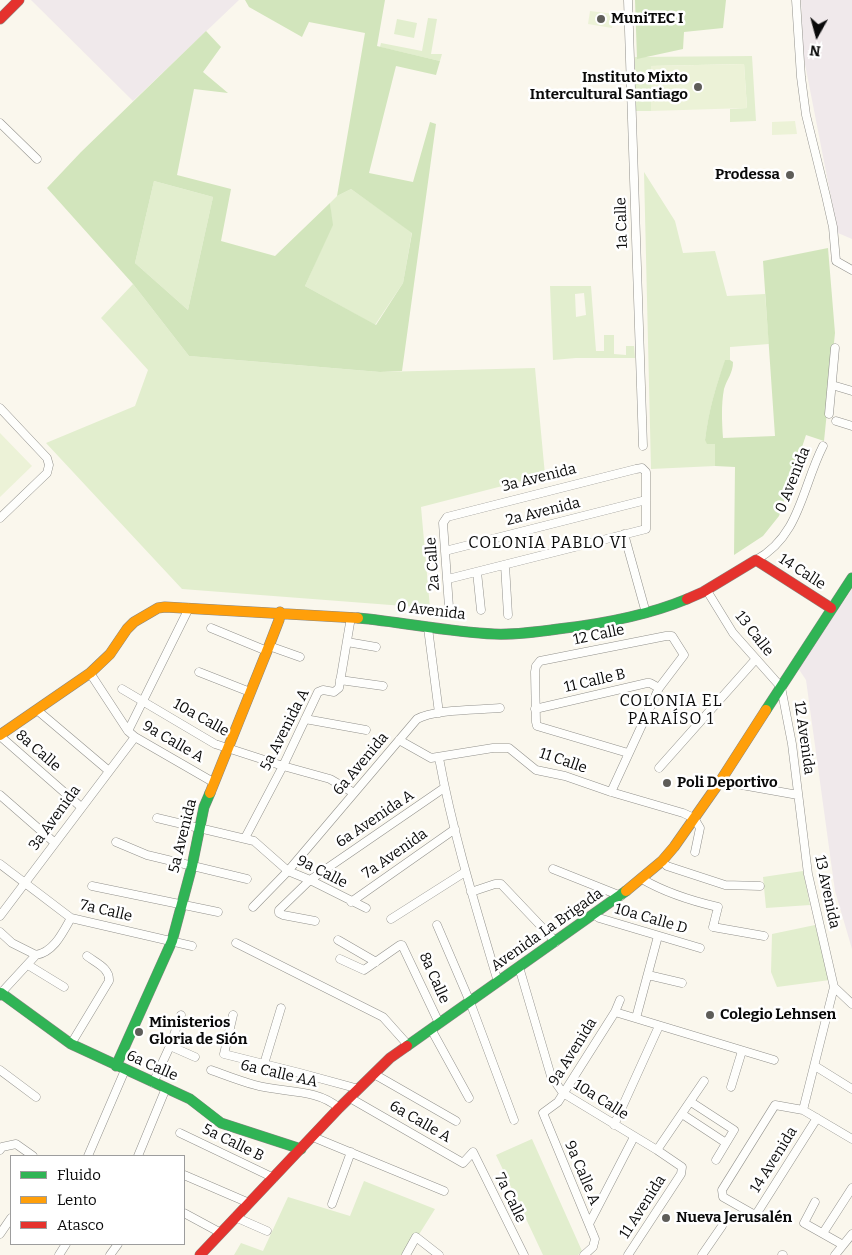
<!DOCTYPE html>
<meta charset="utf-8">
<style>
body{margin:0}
#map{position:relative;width:852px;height:1255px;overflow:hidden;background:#faf7ed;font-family:Bitter,serif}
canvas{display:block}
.legend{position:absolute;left:10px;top:1155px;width:175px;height:90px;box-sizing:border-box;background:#fff;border:1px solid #9d9d9d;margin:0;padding:6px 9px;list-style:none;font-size:15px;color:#0a0a0a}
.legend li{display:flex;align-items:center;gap:10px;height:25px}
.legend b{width:25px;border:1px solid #9d9d9d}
.north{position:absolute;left:792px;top:10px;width:50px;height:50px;-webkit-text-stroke:4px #fff;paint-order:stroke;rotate:187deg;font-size:14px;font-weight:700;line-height:20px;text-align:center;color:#0a0a0a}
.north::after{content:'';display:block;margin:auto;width:18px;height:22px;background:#0a0a0a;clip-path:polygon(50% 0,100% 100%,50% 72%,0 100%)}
</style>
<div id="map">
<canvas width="852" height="1255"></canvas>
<ul class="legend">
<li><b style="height:6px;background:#30b455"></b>Fluido</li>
<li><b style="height:6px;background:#ff9f0a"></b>Lento</li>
<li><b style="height:6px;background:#e5322d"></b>Atasco</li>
</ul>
<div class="north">N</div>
</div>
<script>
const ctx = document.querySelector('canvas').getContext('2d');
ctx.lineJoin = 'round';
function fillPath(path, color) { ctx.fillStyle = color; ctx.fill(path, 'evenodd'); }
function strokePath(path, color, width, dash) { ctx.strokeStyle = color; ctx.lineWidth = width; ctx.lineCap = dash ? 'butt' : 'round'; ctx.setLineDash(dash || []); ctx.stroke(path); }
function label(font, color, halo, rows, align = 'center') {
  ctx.font = font + ' Bitter,serif'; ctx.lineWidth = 5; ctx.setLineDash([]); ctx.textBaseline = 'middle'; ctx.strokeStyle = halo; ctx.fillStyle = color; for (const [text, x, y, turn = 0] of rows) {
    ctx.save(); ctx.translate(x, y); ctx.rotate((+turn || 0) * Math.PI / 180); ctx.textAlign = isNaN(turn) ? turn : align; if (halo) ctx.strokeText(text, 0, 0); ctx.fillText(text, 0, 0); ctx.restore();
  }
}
const industrial = new Path2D(`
 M31,0H239L133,101Z
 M801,0H852V239L838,233L803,54Z
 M852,589V949L835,891L806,680L798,668Z`);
const green = new Path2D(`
 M428,18L437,19L431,54H442L440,61L380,47L381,43L422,51Z
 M397,19L417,23L414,38L394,34Z
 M752,56L756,121L730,122V109L747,108L744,64L651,66V111H635V57Z
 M644,172L675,221L683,253L715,251L727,296L765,294L769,344L730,347V360L725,361C715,389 709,410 705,440L715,444V466L651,469Z
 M154,181L213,197L188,310L135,263Z
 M351,189L412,232L403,283L375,325L305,286L332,225L330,203L337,196Z
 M133,284L189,356L380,372L535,368L545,475L421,507L430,608L182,589L46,443L135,406L148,370L101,318Z
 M550,286H591L596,351H604V335H614V354L626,355V346H634L635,358H576L553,360ZM584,293L586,315L576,317L575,294Z
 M803,871L810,905L766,908L763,877Z
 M815,925L830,980L777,987L771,972L772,934Z
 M532,1139L582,1251L578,1255H543L496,1155Z
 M364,1181L435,1209L406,1255H234L241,1243L263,1251L288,1197L350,1216Z`);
const forest = new Path2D(`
 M245,0H385L377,46L440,61L436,75L396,66L369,173L413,182L430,122L436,124L402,371L380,372L189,356L133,284L47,188L81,152L206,31L221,47L203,72L228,93L194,89L177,175L231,189L221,241L275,256L330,203L333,225L305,286L376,325L403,283L412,233L351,189L337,196L365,33L309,22L302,37L249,7ZM154,181L213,197L188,310L135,263Z
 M635,0H726L723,28L684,32L683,49L637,59Z
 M828,248L835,333L824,441L806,435L779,516L763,536L734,555L735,467L715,466V444H707L705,440C709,409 715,389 725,360H730L733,362C733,373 727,379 724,389C721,405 722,422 723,438L775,436L763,261Z`);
const pitch = new Path2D(`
 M590,11L614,14L612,28L588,24Z
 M744,64L747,108L651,111V66Z
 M795,121L797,134L772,135V122Z
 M0,433L32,466L0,497Z`);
const street = new Path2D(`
 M628,0L643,446
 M796,0L801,77L806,115L826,196L833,227L836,261L852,270
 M0,123L37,159
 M832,385L852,391
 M0,408L47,458L49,465L47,473L0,518
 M829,414L835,348
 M836,421L852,426
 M624,534L646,613
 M445,551L646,500
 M756,560C800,536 802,487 823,446
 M505,565L508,615
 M477,572L481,610
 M448,579L646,529V472L642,468L636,469L447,517L443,523L449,607
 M709,594L733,633L781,687L792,744L808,874L834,987L803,1110
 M211,628L267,651
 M428,628L439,713
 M347,642L376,647
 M269,646L300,657
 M199,672L250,692
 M90,673L128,731L135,737L213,782
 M340,680L383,686
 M122,689L215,744L283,766L330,779L354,793
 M535,709L647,683H650L659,688
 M37,710L109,771
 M305,719L366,730
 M128,731L189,608
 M0,736L81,807
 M399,740L431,758L493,748H509L536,770L565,776L611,792L683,813L694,818L700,828L695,852
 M439,758C453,834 476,908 498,982
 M659,768L755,660
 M721,780L725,782L798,795
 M611,792L659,688L684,655L672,636H666L540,661L536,666L535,672L536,722L537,726L628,753
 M0,795L55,843
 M157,818L254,841L288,871L310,880L366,908
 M245,838L283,766L318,692L323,690L334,692L339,688L351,617
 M116,842L147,855L247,879
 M662,861L667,866L725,885L760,886
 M0,864L71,918L192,946
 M553,869L621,896
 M642,879C666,893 692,901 718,907L713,927L764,936
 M92,886L218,912
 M471,892L495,884H501L556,942
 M351,902L455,829
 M253,907L288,871L417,719C434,709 480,710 500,708
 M595,915L599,918L700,948
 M0,916L135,737
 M391,919L465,872
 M315,921L283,915L279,913V910L310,880L444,788
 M437,925L470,1002L514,1120
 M0,932L12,943L36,955
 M338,940L376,962
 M236,943L383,1017L408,1045
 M340,959L364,970L400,945H402L439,1023
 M28,965L64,987
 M519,967L551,1076L563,1093L657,1150L682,1167L681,1174L628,1255
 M648,975L682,983
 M834,987L852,1004
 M0,992L1,993L36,955C54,952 63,932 71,918
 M615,1012L774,1060
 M233,1015L224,1054L300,1073L359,1089
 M636,1018L658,936
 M431,1029L469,1098
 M71,1044L109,981C110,968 96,963 87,956
 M170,1046L195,1057
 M264,1064L281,1008
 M815,1066L852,1089
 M0,1070L36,1097
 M211,1070C225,1075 240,1081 255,1085C282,1093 317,1088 339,1108
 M374,1074L456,1121
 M153,1083L170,1046L181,1015
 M731,1087L742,1051
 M350,1098L463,1163L473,1152L524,1255
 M691,1102L734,1130L716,1160
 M682,1114L726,1143
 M817,1118L757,1213L753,1214L723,1197L722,1190L775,1105L803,1110L852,1139
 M614,1125L659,1026
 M180,1133L274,1178
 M313,1137L444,1191
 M0,1150L2,1147L16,1144L33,1156
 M657,1150L704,1081
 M88,1156L125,1070
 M138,1156L166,1088
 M184,1175L249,1203
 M815,1202L804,1223L843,1245
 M332,1204L351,1152
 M184,1213L221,1233
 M235,1217L267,1231
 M589,1224L634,1137
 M823,1233L852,1188
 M0,1234L11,1218
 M59,1255L66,1244
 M110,1255L118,1244
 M406,1255L416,1237L439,1255
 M584,1255L593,1247L595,1239L543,1113L558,1102L615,1012L620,1000
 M702,1255L722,1226
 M782,1255H783
 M835,1255L852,1234`);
const fast = new Path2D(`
 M358,618C403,622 448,632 494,634C515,635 537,632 558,629C602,624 646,616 687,599
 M766,710L852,578
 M0,995L1,993L71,1044L190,1099L221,1123L301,1149
 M407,1046L626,891
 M116,1066L172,941L192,866L204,807L210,793`);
const slow = new Path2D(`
 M0,735L90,673L110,654L127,629L134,622L158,608L165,607L358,618
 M210,793L269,646L279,620L280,612
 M626,891L662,861L674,847L721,780L766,710`);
const jam = new Path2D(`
 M0,19L19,0
 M687,599L703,592L756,560L831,608
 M200,1255L339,1108L390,1058L407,1046`);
const markers = [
 [601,19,5,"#5e5d59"],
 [698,87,5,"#5e5d59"],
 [790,175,5,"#5e5d59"],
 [667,783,5,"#5e5d59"],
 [710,1015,5,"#5e5d59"],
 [139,1032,5,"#5e5d59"],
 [666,1218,5,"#5e5d59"]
];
const poiNames = [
 ["MuniTEC I",611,19],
 ["Instituto Mixto",688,78,"right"],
 ["Intercultural Santiago",688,95,"right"],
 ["Prodessa",780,175,"right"],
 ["Poli Deportivo",677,783],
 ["Colegio Lehnsen",720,1015],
 ["Ministerios",149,1023],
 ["Gloria de Sión",149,1040],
 ["Nueva Jerusalén",676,1218]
];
const streetNames = [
 ["1a Calle",622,223,-92],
 ["3a Avenida",539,478,-14],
 ["0 Avenida",793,480,-68],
 ["2a Avenida",543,512,-14],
 ["2a Calle",433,564,-94],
 ["14 Calle",802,572,33],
 ["0 Avenida",431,611,7],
 ["13 Calle",754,634,52],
 ["12 Calle",599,635,-12],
 ["11 Calle B",595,681,-13],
 ["10a Calle",201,718,29],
 ["5a Avenida A",285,730,-63],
 ["12 Avenida",804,738,82],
 ["9a Calle A",173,742,30],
 ["8a Calle",38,751,41],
 ["11 Calle",563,761,19],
 ["6a Avenida",361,764,-50],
 ["3a Avenida",55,818,-54],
 ["6a Avenida A",375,819,-34],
 ["5a Avenida",183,836,-76],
 ["7a Avenida",395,854,-35],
 ["9a Calle",322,872,27],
 ["13 Avenida",827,892,78],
 ["7a Calle",106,911,13],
 ["10a Calle D",651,919,16],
 ["Avenida La Brigada",547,930,-35],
 ["8a Calle",434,978,66],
 ["9a Avenida",573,1052,-58],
 ["6a Calle",152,1066,24],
 ["6a Calle AA",279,1074,13],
 ["10a Calle",601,1100,32],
 ["6a Calle A",420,1122,30],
 ["5a Calle B",233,1143,26],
 ["14 Avenida",774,1160,-58],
 ["9a Calle A",582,1173,67],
 ["7a Calle",510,1198,64],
 ["11 Avenida",643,1207,-57]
];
const neighbourhoodNames = [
 ["COLONIA PABLO VI",548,544],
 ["COLONIA EL",671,702],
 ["PARAÍSO 1",671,720]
];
fillPath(industrial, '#f0e9eb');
fillPath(green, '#e2eece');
fillPath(forest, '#d2e5bc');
fillPath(pitch, '#ecf2d7');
strokePath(street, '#92918c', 9);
strokePath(fast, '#898783', 11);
strokePath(slow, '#898783', 11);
strokePath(jam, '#898783', 11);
strokePath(street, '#fefefc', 8);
strokePath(fast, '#30b455', 10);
strokePath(slow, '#ff9f0a', 10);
strokePath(jam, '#e5322d', 10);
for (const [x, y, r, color] of markers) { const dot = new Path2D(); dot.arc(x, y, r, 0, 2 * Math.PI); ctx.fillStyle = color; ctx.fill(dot); strokePath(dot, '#fff', 2); }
label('bold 15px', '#0a0a0a', '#fff', poiNames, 'left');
label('15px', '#0a0a0a', '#fff', streetNames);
ctx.letterSpacing = '1px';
label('16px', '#0a0a0a', '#fff', neighbourhoodNames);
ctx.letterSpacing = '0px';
</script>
